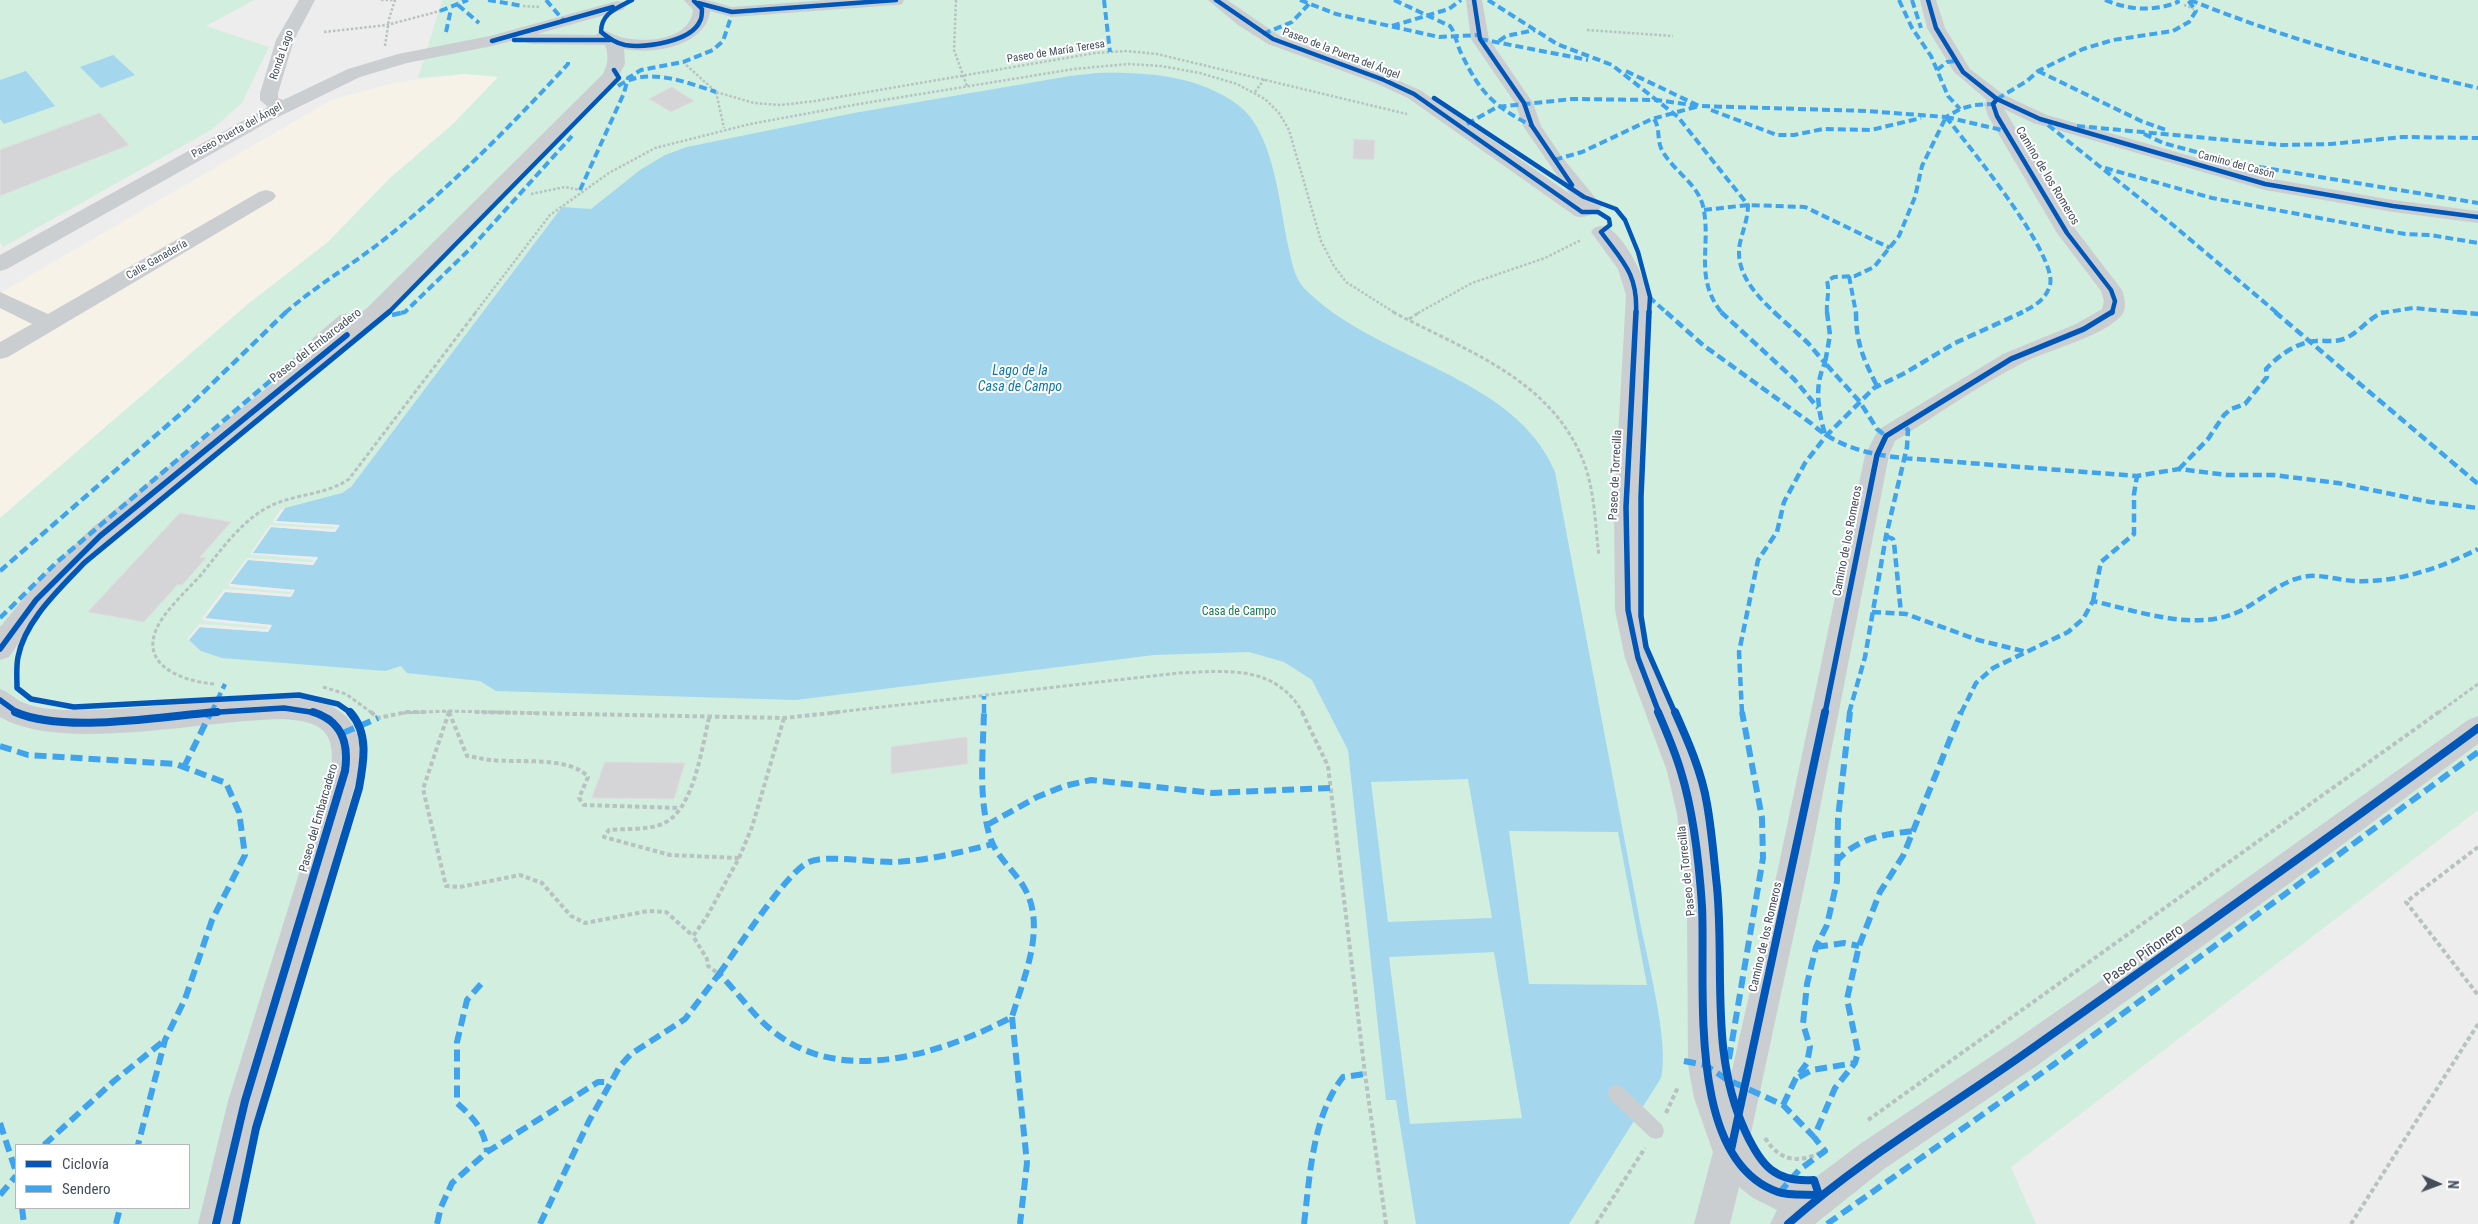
<!DOCTYPE html>
<meta charset="utf-8">
<style>
body{margin:0}
#map{position:relative;width:2478px;height:1224px;overflow:hidden;background:#eeeded;font-family:"Roboto Condensed",sans-serif}
canvas{display:block}
.legend{position:absolute;left:15px;top:1144px;width:175px;height:65px;box-sizing:border-box;background:#fff;border:1px solid #b4b8bd;margin:0;padding:6px 9px;list-style:none;font-size:15px;color:#444e5a}
.legend li{display:flex;align-items:center;gap:10px;height:25px}
.legend b{width:25px;border:1px solid #b4b8bd}
.north{position:absolute;left:2413px;top:1159px;width:50px;height:50px;-webkit-text-stroke:4px #fff;paint-order:stroke;rotate:92deg;font-size:14px;font-weight:700;line-height:20px;text-align:center;color:#444e5a}
.north::after{content:'';display:block;margin:auto;width:18px;height:22px;background:#444e5a;clip-path:polygon(50% 0,100% 100%,50% 72%,0 100%)}
</style>
<div id="map">
<canvas width="2478" height="1224"></canvas>
<ul class="legend">
<li><b style="height:6px;background:#0057b8"></b>Ciclovía</li>
<li><b style="height:6px;background:#3fa4ed"></b>Sendero</li>
</ul>
<div class="north">N</div>
</div>
<script>
const ctx = document.querySelector('canvas').getContext('2d');
ctx.lineJoin = 'round';
function fillPath(path, color) { ctx.fillStyle = color; ctx.fill(path, 'evenodd'); }
function strokePath(path, color, width, dash) { ctx.strokeStyle = color; ctx.lineWidth = width; ctx.lineCap = dash ? 'butt' : 'round'; ctx.setLineDash(dash || []); ctx.stroke(path); }
function label(font, color, halo, rows, align = 'center') {
  ctx.font = font + ' "Roboto Condensed",sans-serif'; ctx.lineWidth = 4; ctx.setLineDash([]); ctx.textBaseline = 'middle'; ctx.strokeStyle = halo; ctx.fillStyle = color; for (const [text, x, y, turn = 0] of rows) {
    ctx.save(); ctx.translate(x, y); ctx.rotate((+turn || 0) * Math.PI / 180); ctx.textAlign = isNaN(turn) ? turn : align; if (halo) ctx.strokeText(text, 0, 0); ctx.fillText(text, 0, 0); ctx.restore();
  }
}
const commercial = new Path2D(`
 M465,74L499,76L453,124L390,178L328,242L248,304L0,518V293L331,100L398,82Z`);
const green = new Path2D(`
 M0,0H254L206,26L269,47L242,103L211,130L3,247L0,242Z
 M442,0H2478V810L2011,1167L2036,1224H0V518L248,304L328,242L390,178L453,124L498,77L465,74L418,78ZM16,1145H189V1208H16Z`);
const water = new Path2D(`
 M113,55L135,75L101,88L80,67Z
 M26,71L55,106L4,124L0,119V80Z
 M1097,73C1145,72 1198,75 1238,105C1274,132 1279,203 1288,245C1291,258 1294,277 1303,287C1372,360 1515,374 1555,472C1583,622 1612,772 1640,922C1647,958 1670,1045 1661,1078L1569,1224H1416L1396,1100H1386L1348,750L1312,680L1284,662L1249,652L1154,655L796,700L496,691L480,681L407,673L401,666L385,671L222,658L201,651L189,640L199,627L268,632L272,625L205,619L225,592L291,596L295,590L230,584L248,560L313,565L318,558L252,553L271,527L335,532L339,525L276,521L285,508L342,493L351,487L562,207L591,209L640,170L665,155L687,147L854,113L1070,76ZM1468,779L1492,918L1388,922L1371,782ZM1509,831L1618,832L1647,985L1529,984ZM1494,952L1522,1118L1410,1124L1389,957Z`);
const pier = new Path2D(`
 M285,508L276,521L340,525L335,532L271,527L253,553L318,557L313,565L248,560L230,584L295,590L291,597L225,592L205,618L272,625L268,632L200,627L189,640L187,639L199,624L266,629L268,627L205,621L202,618L224,589L290,594L291,592L230,587L228,584L247,558L312,562L314,560L250,554L270,525L334,529L335,527L274,523L273,520L280,510Z`);
const building = new Path2D(`
 M672,87L694,101L671,112L649,99Z
 M100,113L129,145L0,196V150Z
 M1354,139L1375,140L1374,160L1353,159Z
 M180,513L231,522L200,557L206,558L182,585H177L144,622L88,612Z
 M967,737L968,764L891,774V747Z
 M605,762L685,763L674,799L592,798Z`);
const pathFar2 = new Path2D(`
 M381,0H396
 M956,0L954,50L967,86
 M2184,5L2194,9
 M523,6L540,7
 M1587,30L1673,36
 M324,32L387,25L440,11
 M385,46L389,19L395,0
 M683,62L716,92L754,103L780,105L815,101L1095,53L1127,51L1157,54L1407,114
 M716,92L724,128
 M1255,92L1265,78
 M531,194L565,187L580,190
 M475,313L550,215L609,173L655,148L750,124L859,104L1074,69L1128,64L1161,66L1200,73L1237,84L1265,99L1279,113L1289,130L1321,241L1334,266L1346,282L1395,313
 M1418,313L1472,283L1545,258L1581,240`);
const pathFar1 = new Path2D(`
 M1393,312C1466,351 1552,379 1584,463C1595,492 1595,525 1599,556
 M1409,319L1420,312
 M214,684C181,681 135,664 160,622C171,605 186,591 200,576C219,553 237,526 263,510C290,493 323,497 349,479L476,312
 M323,687L346,694L372,713
 M449,711L450,713
 M403,713L449,711L535,713
 M448,713L449,711
 M830,713L1178,673C1227,671 1275,664 1303,713
 M2438,713L2478,684`);
const path = new Path2D(`
 M371,712L378,718L407,712H426
 M449,712L423,789L446,886L460,887L520,875L542,883L571,916L585,923L648,911L666,912L693,936
 M449,712L467,756C475,757 482,759 490,760C516,763 571,756 588,777L579,798L584,805L679,808
 M475,712L784,718L840,712
 M1302,712L1328,766L1365,1074L1386,1224
 M709,718C702,747 694,807 666,822C650,831 627,828 609,830L604,837L670,855L739,858L706,918L693,936L707,959L708,966L719,974
 M2478,847L2406,902L2478,995
 M739,858L752,827L784,718
 M1666,1113L1678,1087
 M1868,1120L2439,712
 M1765,1138C1782,1165 1804,1163 1829,1148
 M1596,1224L1645,1148
 M2351,1224L2478,1024`);
const service = new Path2D(`
 M344,314L369,320L370,322L365,325L346,321L306,357H298V351L340,315Z
 M1616,1085L1622,1087L1662,1125L1664,1131L1662,1137L1656,1139L1650,1137L1610,1099L1608,1093L1610,1087Z`);
const minor = new Path2D(`
 M299,0H315L294,40L278,93V98L283,100L348,69L398,54L490,36L617,1L623,2L626,6L623,10L537,34L595,35L603,30C611,32 617,37 625,38C649,43 690,39 693,10L684,0H706L732,7L826,0H904L902,4L896,5L732,17L710,11C706,46 653,55 624,49L625,64L616,81L383,318L111,541L56,595L32,624L9,657L0,660V627L38,581L93,527L367,308L603,74C608,64 609,56 605,45L533,44L527,43L524,39L526,37L492,46L407,63L360,77L270,121L7,269L0,271V255L268,107L260,100V93L276,40Z
 M1208,0H1227L1280,36L1386,75L1420,90L1570,194L1523,126L1515,103L1471,39L1466,0H1482L1489,39L1533,103L1541,126L1562,157L1602,206C1596,214 1585,219 1575,216L1408,98L1373,82L1268,44L1238,25Z
 M1920,0H1936L1945,28L1970,69L2004,95L2047,115L2267,178L2393,200L2478,211V223L2393,212L2265,190L2033,123L2004,109L2076,230L2122,290C2125,299 2128,311 2119,318C2095,340 2048,349 2019,365C1976,387 1936,416 1895,441L1889,455L1809,864L1748,1147L1764,1164L1781,1176L1816,1177L1860,1144L2011,1043L2184,923L2468,720L2478,716V744L2319,862L2035,1067L1884,1169L1815,1224H1770L1777,1210L1753,1198L1739,1187L1730,1224H1694L1713,1152L1694,1098L1688,1065L1687,905L1677,814L1667,771L1625,658L1615,610L1614,507L1626,295L1618,269L1591,232L1594,228C1599,226 1604,225 1609,228C1627,241 1643,274 1648,295L1638,507L1641,610L1651,658L1695,771L1707,814L1717,905L1722,1065L1727,1092L1779,864L1865,455L1878,430L2003,354L2076,324L2102,309L2104,301L2101,291L2057,233L1988,116L1984,104L1987,100L1954,72L1927,28Z
 M266,190L273,192L276,196L273,200L8,357L0,359V342L32,324L0,308V292L48,314L259,192Z
 M0,689C9,692 14,698 22,702C36,709 52,709 67,710C100,710 133,708 166,705C213,700 301,681 341,712C360,726 362,750 359,771L262,1101L234,1224H198L228,1101L331,771C336,731 322,722 284,719C209,719 63,754 0,717Z`);
const quietFar2 = new Path2D(`
 M488,0L523,6
 M546,0L564,21
 M1104,0L1110,52
 M1300,0L1336,14L1439,37L1479,35
 M1394,0L1450,26C1456,34 1457,46 1462,55C1481,94 1494,106 1532,126
 M1488,0L1557,44L1612,65L1678,117L1748,205C1748,218 1743,230 1740,243C1734,272 1756,295 1775,313
 M1899,0L1912,28L1931,56L1948,96L1960,109
 M1912,0L1921,28
 M2105,0C2129,10 2153,12 2178,2L2176,0
 M2190,0C2284,38 2380,65 2478,88
 M458,5L479,23
 M440,11L468,0
 M1392,26L1449,9L1461,0
 M446,32L451,9
 M1263,34L1292,22L1309,4
 M1480,39L1588,60
 M1499,41L1506,36L1535,30
 M1937,70L1947,62L1956,61
 M1626,71L1699,106L1867,111L1946,117L1960,109L1974,105L1993,104
 M2038,71L2141,121L2166,130
 M618,86C647,66 685,82 716,92
 M1997,99L2027,81L2038,71L2083,49L2113,40L2173,31L2189,22L2196,11L2188,0
 M1711,110L1777,135H1794L1823,129L1871,130L1921,118
 M1946,117L2006,131
 M1946,117C1967,144 2058,255 2050,285C2046,300 2033,307 2020,313
 M1654,119C1660,127 1657,138 1661,148C1671,170 1697,182 1703,206C1712,246 1693,277 1722,313
 M1467,124L1497,107L1572,99L1657,100L1699,106L1652,119L1582,152L1554,160
 M2048,125L2173,225L2277,313
 M2077,126L2282,145L2331,144L2403,137L2478,138
 M2144,134L2163,143L2241,164L2478,203
 M2105,168L2212,198L2405,234L2430,235L2478,243
 M580,190L624,93L628,78L641,70L683,62L713,50L723,41L730,20
 M1704,210L1748,205L1805,207L1890,248
 M1849,276L1856,313
 M1649,297L1667,313
 M285,313C313,288 347,268 377,245C447,191 508,129 568,64V60
 M401,313L405,312L472,247L572,136
 M1827,313C1826,302 1830,292 1827,281L1834,277L1855,276L1874,267L1899,236L1915,197L1922,166L1946,117
 M2381,313L2413,308L2467,313`);
const quietFar1 = new Path2D(`
 M1666,312L1703,345L1812,424C1837,447 1871,455 1904,458L2137,476L2179,469L2227,475H2273L2338,483L2430,502L2478,508
 M1721,312L1794,379L1818,408
 M1774,312L1808,343L1825,363C1814,385 1818,411 1825,434
 M1827,312L1830,335L1825,363L1860,402L1877,429L1886,436
 M1856,312C1856,343 1863,358 1877,386
 M2275,312L2478,484
 M2457,312L2478,314
 M392,315L405,312
 M2179,469L2208,439L2224,415L2231,409L2245,404L2267,377L2266,369C2278,356 2297,342 2316,341C2326,340 2336,343 2346,338C2361,331 2368,318 2384,312
 M1886,536L1893,539L1894,543L1901,613
 M0,571L185,410L286,312
 M2093,601L2101,562L2134,534V494L2137,476
 M1872,612L1906,614L1978,640L2027,652
 M0,618L57,562L302,354
 M211,713L225,684
 M984,713V696
 M1742,713L1739,652L1758,560L1777,532L1784,502L1805,463L1826,436L1874,388L1905,373L1955,343L2023,312
 M1849,713L1865,657L1886,536L1907,447L1908,430L1903,424
 M1961,713L1976,683L1993,668L2068,632L2083,619L2093,601C2137,611 2195,632 2238,612C2263,600 2281,579 2309,576C2324,575 2339,580 2354,581C2398,583 2440,568 2478,549`);
const quiet = new Path2D(`
 M343,733L378,718
 M0,746L28,755L176,764L226,783L239,812L245,855L212,920L185,999L165,1040L138,1145
 M184,767L211,712
 M987,825L1037,797L1064,786L1091,780L1213,793L1331,788
 M1836,862C1856,838 1885,834 1914,831
 M1816,947L1844,943L1859,946
 M719,974C736,951 787,871 809,862C827,854 874,863 896,862C930,860 961,852 993,844
 M481,984L467,1000L457,1042V1103C473,1117 485,1130 487,1152
 M1012,1017L1027,1163L1020,1224
 M1729,1059L1763,858L1762,818L1742,712
 M1684,1061L1705,1065L1726,1079L1783,1105L1814,1137L1835,1088L1855,1063L1858,1052L1847,999L1859,946L1880,892L1903,856L1961,712
 M1799,1077L1812,1070L1855,1063
 M1783,1105L1796,1078L1807,1063L1810,1047L1803,1024L1807,984L1816,947L1827,925L1837,881L1838,818L1850,712
 M0,1123L16,1172
 M44,1145L114,1081L165,1040
 M1779,1193L1799,1170L1825,1151L1814,1137
 M0,1195L16,1176
 M22,1208L24,1224
 M116,1224L120,1208
 M437,1224L441,1207L452,1183L487,1152L598,1082H610
 M540,1224L589,1121L620,1066L631,1054L685,1019L719,974C738,992 753,1016 774,1032C843,1087 943,1053 1012,1017C1023,979 1046,930 1026,891C1016,871 997,859 990,837C978,797 983,753 984,712
 M1304,1224C1310,1176 1312,1117 1343,1077L1365,1074
 M1827,1224L2053,1065L2478,752`);
const cyclewayFar2 = new Path2D(`
 M632,0C617,8 601,13 601,32C609,38 615,43 625,45C645,48 691,42 700,21C702,18 702,12 702,9L694,1
 M1216,0L1273,39L1384,80L1414,94L1582,212H1598L1609,219L1610,225L1601,232C1623,262 1638,274 1636,313
 M1474,0L1480,39L1524,103L1532,126L1572,185
 M1928,0L1936,28L1963,72L1997,99L2040,119L2265,184L2393,206L2478,217
 M698,3L732,12L896,0
 M514,40H610
 M492,41L613,7
 M1434,98L1584,197L1616,209L1625,220L1638,252L1650,297L1649,313
 M1997,99L1993,104L1997,116L2067,233L2111,290L2115,301L2112,313
 M388,313L619,78L614,70`);
const cyclewayFar1 = new Path2D(`
 M1636,312L1626,507L1628,610L1638,658L1659,713
 M1649,312L1641,497V616L1646,647L1675,713
 M0,649L36,600L100,536L347,335
 M0,700L18,713
 M203,713L284,708L317,713
 M351,713L338,704L299,695L74,707L31,699L17,688C17,678 16,667 18,657C25,620 60,589 84,563L389,312
 M1825,713L1877,455L1886,436L2011,359L2084,329L2112,312`);
const cycleway = new Path2D(`
 M15,712C65,734 162,716 217,712
 M1658,712C1666,731 1675,751 1681,772C1694,814 1699,861 1702,906C1706,983 1685,1160 1778,1192C1789,1196 1807,1194 1819,1195
 M1675,712C1688,741 1702,773 1707,804C1712,832 1714,860 1717,887C1725,970 1709,1055 1746,1133C1761,1165 1775,1183 1814,1180L1819,1195
 M1731,1150L1825,712
 M216,1224L245,1101L345,771C349,743 342,721 313,712
 M236,1224L256,1128L359,788C364,761 369,733 350,712
 M1788,1224C1862,1158 1947,1109 2027,1052C2178,945 2329,838 2478,728`);
const farStreetnames = [
 ["Paseo de María Teresa",1056,52,-9],
 ["Paseo de la Puerta del Ángel",1341,54,21],
 ["Ronda Lago",282,55,-71],
 ["Paseo Puerta del Ángel",237,131,-29],
 ["Camino del Casón",2236,165,15],
 ["Calle Ganadería",157,260,-30]
];
const streetNames = [
 ["Camino de los Romeros",2047,176,59],
 ["Paseo del Embarcadero",316,346,-38],
 ["Paseo de Torrecilla",1616,475,-87],
 ["Camino de los Romeros",1848,541,-79],
 ["Paseo del Embarcadero",319,818,-74],
 ["Paseo de Torrecilla",1687,871,-96],
 ["Camino de los Romeros",1766,937,-77]
];
const parkNames = [
 ["Casa de Campo",1239,612]
];
const waterNames = [
 ["Lago de la",1020,371],
 ["Casa de Campo",1020,387]
];
const nearStreetnames = [
 ["Paseo Piñonero",2144,955,-35]
];
fillPath(commercial, '#f6f2e8');
fillPath(green, '#d1eedf');
fillPath(water, '#a4d7ed');
fillPath(pier, '#eeeded');
fillPath(building, '#d5d5d7');
strokePath(building, '#dfdfe0', 1);
strokePath(pathFar2, '#b7c2c1', 2.5, [2.5, 2]);
strokePath(pathFar1, '#b7c2c1', 3, [4, 2.5]);
strokePath(path, '#b7c2c1', 4, [4.5, 3]);
fillPath(service, '#cbced1');
fillPath(minor, '#cbced1');
strokePath(quietFar2, '#3fa4ed', 4, [8, 4]);
strokePath(quietFar1, '#3fa4ed', 4.5, [9, 4.5]);
strokePath(quiet, '#3fa4ed', 6, [12, 6]);
strokePath(cyclewayFar2, '#0057b8', 4.5);
strokePath(cyclewayFar1, '#0057b8', 5.5);
strokePath(cycleway, '#0057b8', 8);
label('11px', '#444e5a', '#fff', farStreetnames);
label('12px', '#444e5a', '#fff', streetNames);
label('12px', '#157c52', '#fff', parkNames);
label('italic 14px', '#0a77a8', '#fff', waterNames);
label('15px', '#444e5a', '#fff', nearStreetnames);
</script>
